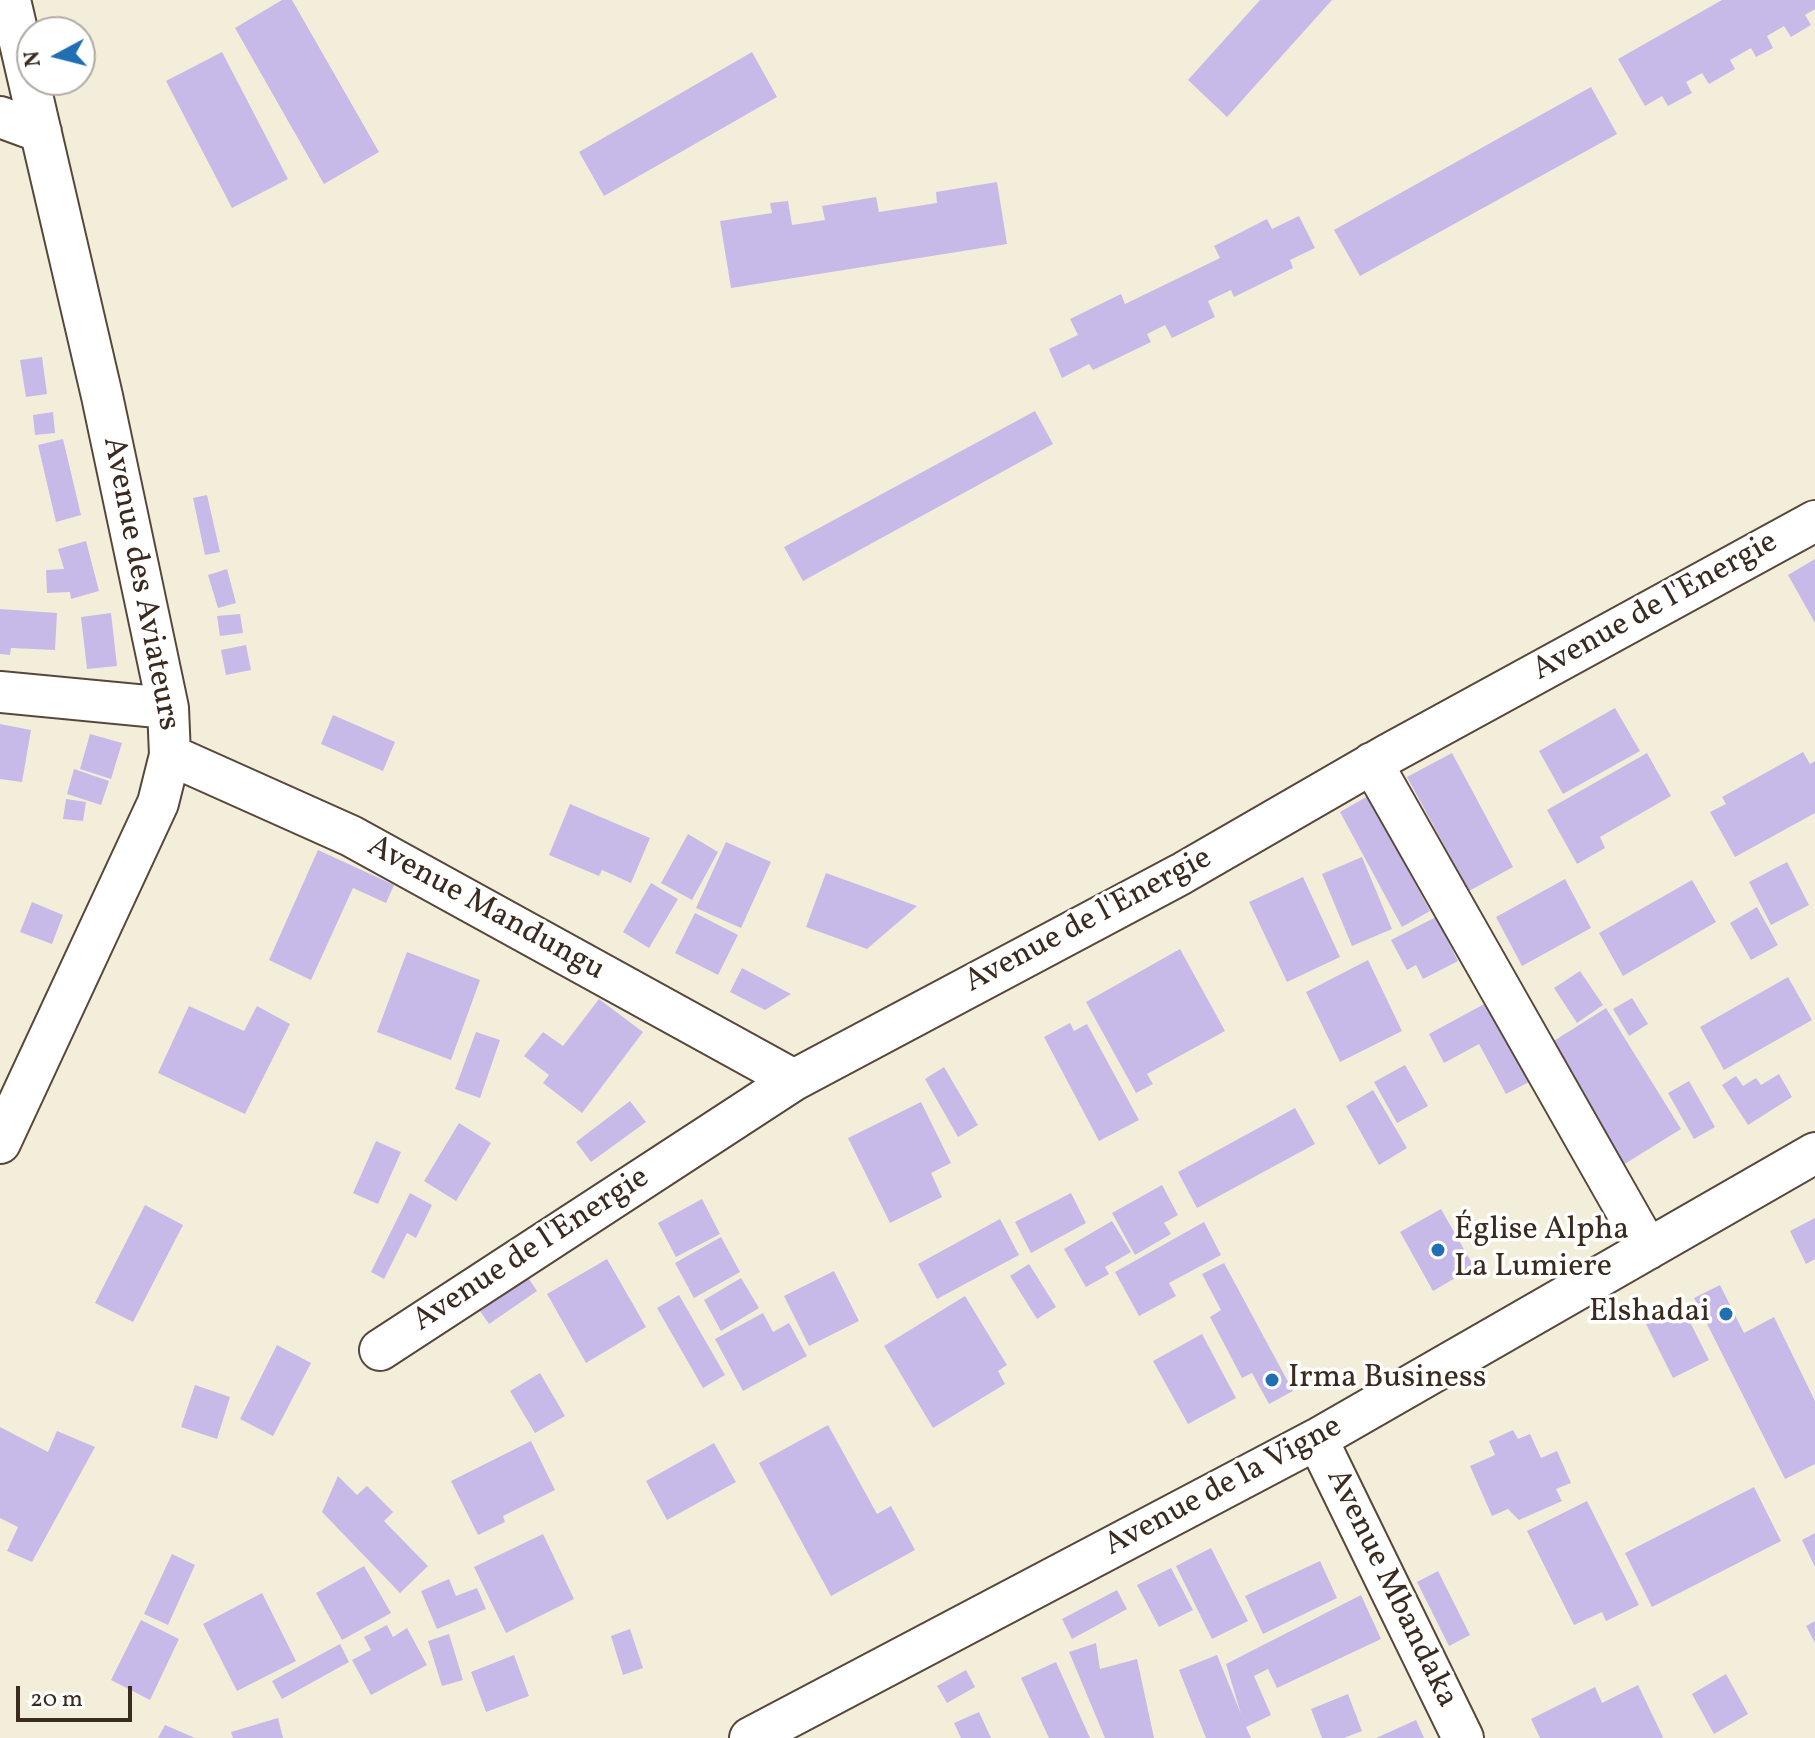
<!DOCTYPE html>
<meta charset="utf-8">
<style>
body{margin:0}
#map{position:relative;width:1815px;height:1738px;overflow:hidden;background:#f3eeda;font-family:Vollkorn,serif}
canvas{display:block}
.north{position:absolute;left:16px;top:16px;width:80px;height:80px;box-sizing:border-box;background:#fff;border:2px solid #b1aaa5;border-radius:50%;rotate:263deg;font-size:22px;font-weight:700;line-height:32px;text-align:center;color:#3b2a1e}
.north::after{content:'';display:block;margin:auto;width:28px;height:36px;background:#1f6fb2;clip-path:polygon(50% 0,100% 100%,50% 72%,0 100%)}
.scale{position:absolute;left:16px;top:1686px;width:116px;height:36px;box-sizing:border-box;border:4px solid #3b2a1e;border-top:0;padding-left:10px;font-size:24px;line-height:28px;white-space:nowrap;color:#3b2a1e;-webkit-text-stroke:6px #fff;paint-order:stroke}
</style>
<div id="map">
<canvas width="1815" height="1738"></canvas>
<div class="north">N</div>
<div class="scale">20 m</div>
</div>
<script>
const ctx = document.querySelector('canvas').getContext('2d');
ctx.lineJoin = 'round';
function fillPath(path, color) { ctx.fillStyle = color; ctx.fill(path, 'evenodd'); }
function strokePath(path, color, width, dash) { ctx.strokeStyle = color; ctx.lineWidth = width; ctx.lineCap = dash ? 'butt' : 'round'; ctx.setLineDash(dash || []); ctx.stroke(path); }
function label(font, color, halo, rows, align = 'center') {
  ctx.font = font + ' Vollkorn,serif'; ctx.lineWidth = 7; ctx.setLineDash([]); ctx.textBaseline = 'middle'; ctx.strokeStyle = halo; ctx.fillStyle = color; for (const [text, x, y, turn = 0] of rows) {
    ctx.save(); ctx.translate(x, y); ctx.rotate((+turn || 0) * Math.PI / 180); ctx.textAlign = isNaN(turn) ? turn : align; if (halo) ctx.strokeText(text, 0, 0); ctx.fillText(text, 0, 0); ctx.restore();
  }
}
const building = new Path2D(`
 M282,0H292L379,152L324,184L235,28Z
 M1260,0H1332L1227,117L1188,80Z
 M1722,0H1815V9L1805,15L1811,25L1791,37L1784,26L1767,36L1773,48L1756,57L1751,48L1730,60L1735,69L1709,84L1702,73L1686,82L1692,93L1668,106L1662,96L1645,106L1618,59Z
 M222,52L288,179L232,208L166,81Z
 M752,52L777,97L604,196L579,152Z
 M1591,87L1617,134L1360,276L1334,230Z
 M997,182L1007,244L731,288L720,221L772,213L770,203L788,201L792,225L825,220L822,206L876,197L879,212L937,203L936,192Z
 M1299,216L1315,248L1290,260L1293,268L1234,297L1231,290L1208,301L1215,317L1172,338L1165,325L1147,334L1151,342L1093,370L1089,364L1062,378L1049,349L1078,335L1070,319L1121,294L1125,304L1220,258L1214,246L1267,219L1272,229Z
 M42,357L47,394L26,397L20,360Z
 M1035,411L1053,444L803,581L784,547Z
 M53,412L55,433L35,435L33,415Z
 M63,439L81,515L56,522L38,445Z
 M207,495L220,552L205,555L193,498Z
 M86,541L99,591L71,599L70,592L47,593L46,570L64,569L58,549Z
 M1815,559V623L1788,575Z
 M227,569L236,603L218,608L208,575Z
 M0,609L57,613L55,650L11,648L10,655L0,654Z
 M111,613L117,666L87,669L81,617Z
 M240,614L243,633L220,636L217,616Z
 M246,645L251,670L226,675L221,650Z
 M1615,708L1640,751L1563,794L1539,751Z
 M333,715L395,742L383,771L321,744Z
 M0,724L31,730L22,782L0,779Z
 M90,734L122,743L111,779L80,769Z
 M1803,752L1810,764L1815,761V813L1735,857L1710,812L1726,804L1722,797Z
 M1452,753L1513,867L1469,891L1407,777Z
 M1647,753L1671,796L1600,837L1605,848L1577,864L1547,810Z
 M74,769L109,781L101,805L67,794Z
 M1368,796L1430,911L1402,927L1340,812Z
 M66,799L86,802L83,821L63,819Z
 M570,804L650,838L631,883L602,870L599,876L549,855Z
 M688,834L718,852L692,900L661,883Z
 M726,842L771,862L741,928L696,908Z
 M318,850L394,885L386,903L353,888L311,980L269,960Z
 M1362,857L1392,929L1352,946L1322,874Z
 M1787,862L1809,905L1771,925L1749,882Z
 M826,873L917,906L867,949L806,927Z
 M1303,877L1340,957L1287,982L1249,902Z
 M1565,879L1591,928L1522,966L1496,917Z
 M1692,880L1716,922L1623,976L1599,933Z
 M651,883L678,899L649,948L623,932Z
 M32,902L63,915L52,944L20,932Z
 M1757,907L1778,945L1751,960L1730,923Z
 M695,913L738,935L718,975L675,953Z
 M1436,917L1458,961L1423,979L1416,965L1407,970L1391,940Z
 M1180,949L1225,1031L1147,1074L1153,1084L1136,1093L1086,1002Z
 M407,952L480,980L451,1060L377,1032Z
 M1368,960L1402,1031L1340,1062L1306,992Z
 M742,968L791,994L765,1010L730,992Z
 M1580,971L1603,1005L1577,1023L1554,988Z
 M1788,977L1812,1020L1724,1070L1700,1027Z
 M1632,998L1648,1024L1629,1036L1613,1009Z
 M599,999L643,1032L582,1113L543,1083L549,1075L524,1056L543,1032L563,1046Z
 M1486,1003L1529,1082L1506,1094L1479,1044L1444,1063L1429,1034Z
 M189,1006L244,1031L257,1006L290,1024L245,1114L158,1073Z
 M1606,1008L1681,1129L1623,1165L1549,1044Z
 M1070,1023L1074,1031L1087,1024L1139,1120L1099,1141L1044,1037Z
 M476,1032L500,1040L480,1098L455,1089Z
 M1405,1065L1428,1106L1397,1123L1374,1082Z
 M944,1067L978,1125L958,1137L925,1079Z
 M1779,1074L1792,1097L1748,1125L1722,1085L1736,1076L1743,1086L1756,1078L1761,1085Z
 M1689,1081L1715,1127L1694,1139L1668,1093Z
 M1373,1090L1407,1148L1379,1165L1346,1106Z
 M630,1101L646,1122L591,1162L576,1142Z
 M921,1102L951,1163L931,1173L942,1197L890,1223L848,1138Z
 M1295,1108L1315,1144L1197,1208L1178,1172Z
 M459,1123L491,1143L456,1201L424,1181Z
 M376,1141L401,1152L378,1204L353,1193Z
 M1162,1185L1178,1215L1164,1223L1171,1234L1135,1255L1112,1213Z
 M410,1193L432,1205L416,1238L407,1233L384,1279L371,1272Z
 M1071,1193L1086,1223L1031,1253L1015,1222Z
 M702,1199L720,1234L676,1257L658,1223Z
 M145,1205L183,1225L133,1322L95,1303Z
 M1441,1209L1474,1267L1433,1291L1400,1232Z
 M1815,1218V1259L1806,1264L1790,1231Z
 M1000,1219L1019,1255L937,1299L918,1264Z
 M1112,1221L1131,1252L1105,1267L1109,1274L1086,1287L1064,1249Z
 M1204,1222L1221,1255L1169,1283L1176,1296L1139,1316L1115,1272Z
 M721,1237L740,1272L694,1298L675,1263Z
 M607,1259L646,1327L586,1363L547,1294Z
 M1224,1263L1293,1391L1269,1404L1252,1373L1242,1378L1210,1317L1221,1310L1202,1274Z
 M1029,1264L1056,1307L1037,1319L1010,1276Z
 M523,1270L537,1291L489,1324L475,1304Z
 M834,1271L859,1321L809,1346L784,1296Z
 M741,1278L759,1308L721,1331L704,1300Z
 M1720,1285L1744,1333L1774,1317L1815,1401V1464L1785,1479L1694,1298Z
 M679,1295L725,1375L703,1388L657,1308Z
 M965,1296L1007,1365L998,1371L1005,1384L933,1428L884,1346Z
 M1682,1306L1709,1360L1673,1378L1646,1324Z
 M763,1313L773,1332L789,1323L807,1356L743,1391L715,1339Z
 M1202,1334L1236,1398L1188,1424L1153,1361Z
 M277,1345L311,1363L273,1436L240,1419Z
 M540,1373L565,1416L535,1433L510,1391Z
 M195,1385L230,1397L217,1439L181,1427Z
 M828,1425L877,1514L891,1506L915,1550L831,1596L759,1463Z
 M0,1427L48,1452L57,1431L95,1447L32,1562L7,1551L18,1527L0,1518Z
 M1513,1430L1518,1439L1530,1434L1541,1458L1557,1451L1571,1483L1556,1489L1562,1501L1519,1520L1508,1509L1492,1516L1470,1466L1495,1455L1489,1441Z
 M531,1441L555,1490L503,1516L505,1522L478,1535L451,1481Z
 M714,1443L736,1482L667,1520L646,1481Z
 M338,1476L357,1495L367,1486L393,1512L384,1521L428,1566L400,1593L322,1512Z
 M1754,1487L1781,1541L1652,1607L1625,1553Z
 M1587,1501L1639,1605L1606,1621L1602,1612L1574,1625L1527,1531Z
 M1815,1533V1567L1802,1540Z
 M543,1534L574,1599L506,1633L474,1567Z
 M1211,1548L1248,1621L1212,1639L1176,1566Z
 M172,1554L195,1565L168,1625L144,1614Z
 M1320,1561L1337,1598L1263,1634L1245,1596Z
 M364,1566L391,1613L342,1640L316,1593Z
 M1171,1568L1193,1610L1159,1627L1137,1585Z
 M1438,1571L1470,1635L1449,1646L1417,1582Z
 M449,1579L456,1596L477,1588L486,1609L437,1629L421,1591Z
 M1117,1590L1127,1609L1072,1639L1062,1619Z
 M262,1593L296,1661L237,1691L203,1624Z
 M1361,1595L1381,1639L1277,1688L1268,1669L1254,1676L1271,1715L1246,1727L1251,1738H1206L1179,1670L1217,1655L1241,1714L1226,1664Z
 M141,1620L179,1639L150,1700L111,1680Z
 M1815,1621V1643L1806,1626Z
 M387,1625L393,1637L407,1628L427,1665L371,1695L352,1660L371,1650L364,1637Z
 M630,1629L643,1668L623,1675L611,1636Z
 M449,1634L463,1680L442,1686L428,1641Z
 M1096,1643L1100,1669L1137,1659L1154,1738H1105L1069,1652Z
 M340,1644L349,1662L282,1699L272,1681Z
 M514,1655L529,1696L486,1712L471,1672Z
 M1056,1662L1090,1738H1049L1021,1678Z
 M966,1670L975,1687L947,1703L937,1686Z
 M1726,1674L1748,1714L1714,1734L1692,1694Z
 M1638,1685L1663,1737L1661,1738H1540L1531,1719L1595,1687L1602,1703Z
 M1348,1694L1362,1731L1344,1738H1322L1311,1709Z
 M979,1712L991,1738H961L954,1723Z
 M278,1718L283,1738H233L231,1732Z
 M1416,1720L1424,1738H1376Z
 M165,1725L195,1738H158Z`);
const minor = new Path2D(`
 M0,117L41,132
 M0,692L168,708
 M170,755L351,836L794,1080
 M1372,763L1648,1249
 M0,1143L158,803L170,755L168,708L102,396L10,0
 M380,1350L794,1080L1181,874L1387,755L1815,521
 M1317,1439L1463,1738
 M750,1738L1317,1439L1815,1153`);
const markers = [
 [1438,1250,8,"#1f6fb2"],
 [1726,1314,8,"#1f6fb2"],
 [1272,1380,8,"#1f6fb2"]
];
const streetNames = [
 ["Avenue des Aviateurs",139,584,79],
 ["Avenue de l'Energie",1656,608,-29],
 ["Avenue Mandungu",485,910,29],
 ["Avenue de l'Energie",1089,922,-28],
 ["Avenue de l'Energie",532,1251,-33],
 ["Avenue de la Vigne",1224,1488,-28],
 ["Avenue Mbandaka",1390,1589,64]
];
const poiNames = [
 ["Église Alpha",1454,1232],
 ["La Lumiere",1454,1269],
 ["Elshadai",1710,1314,"right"],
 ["Irma Business",1288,1380]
];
fillPath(building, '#c8bae8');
strokePath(minor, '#57473a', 44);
strokePath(minor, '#fff', 40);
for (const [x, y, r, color] of markers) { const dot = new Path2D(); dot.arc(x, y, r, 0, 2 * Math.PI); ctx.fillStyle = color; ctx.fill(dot); strokePath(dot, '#fff', 3); }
label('32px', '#3b2a1e', '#fff', streetNames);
label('32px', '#3b2a1e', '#fff', poiNames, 'left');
</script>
